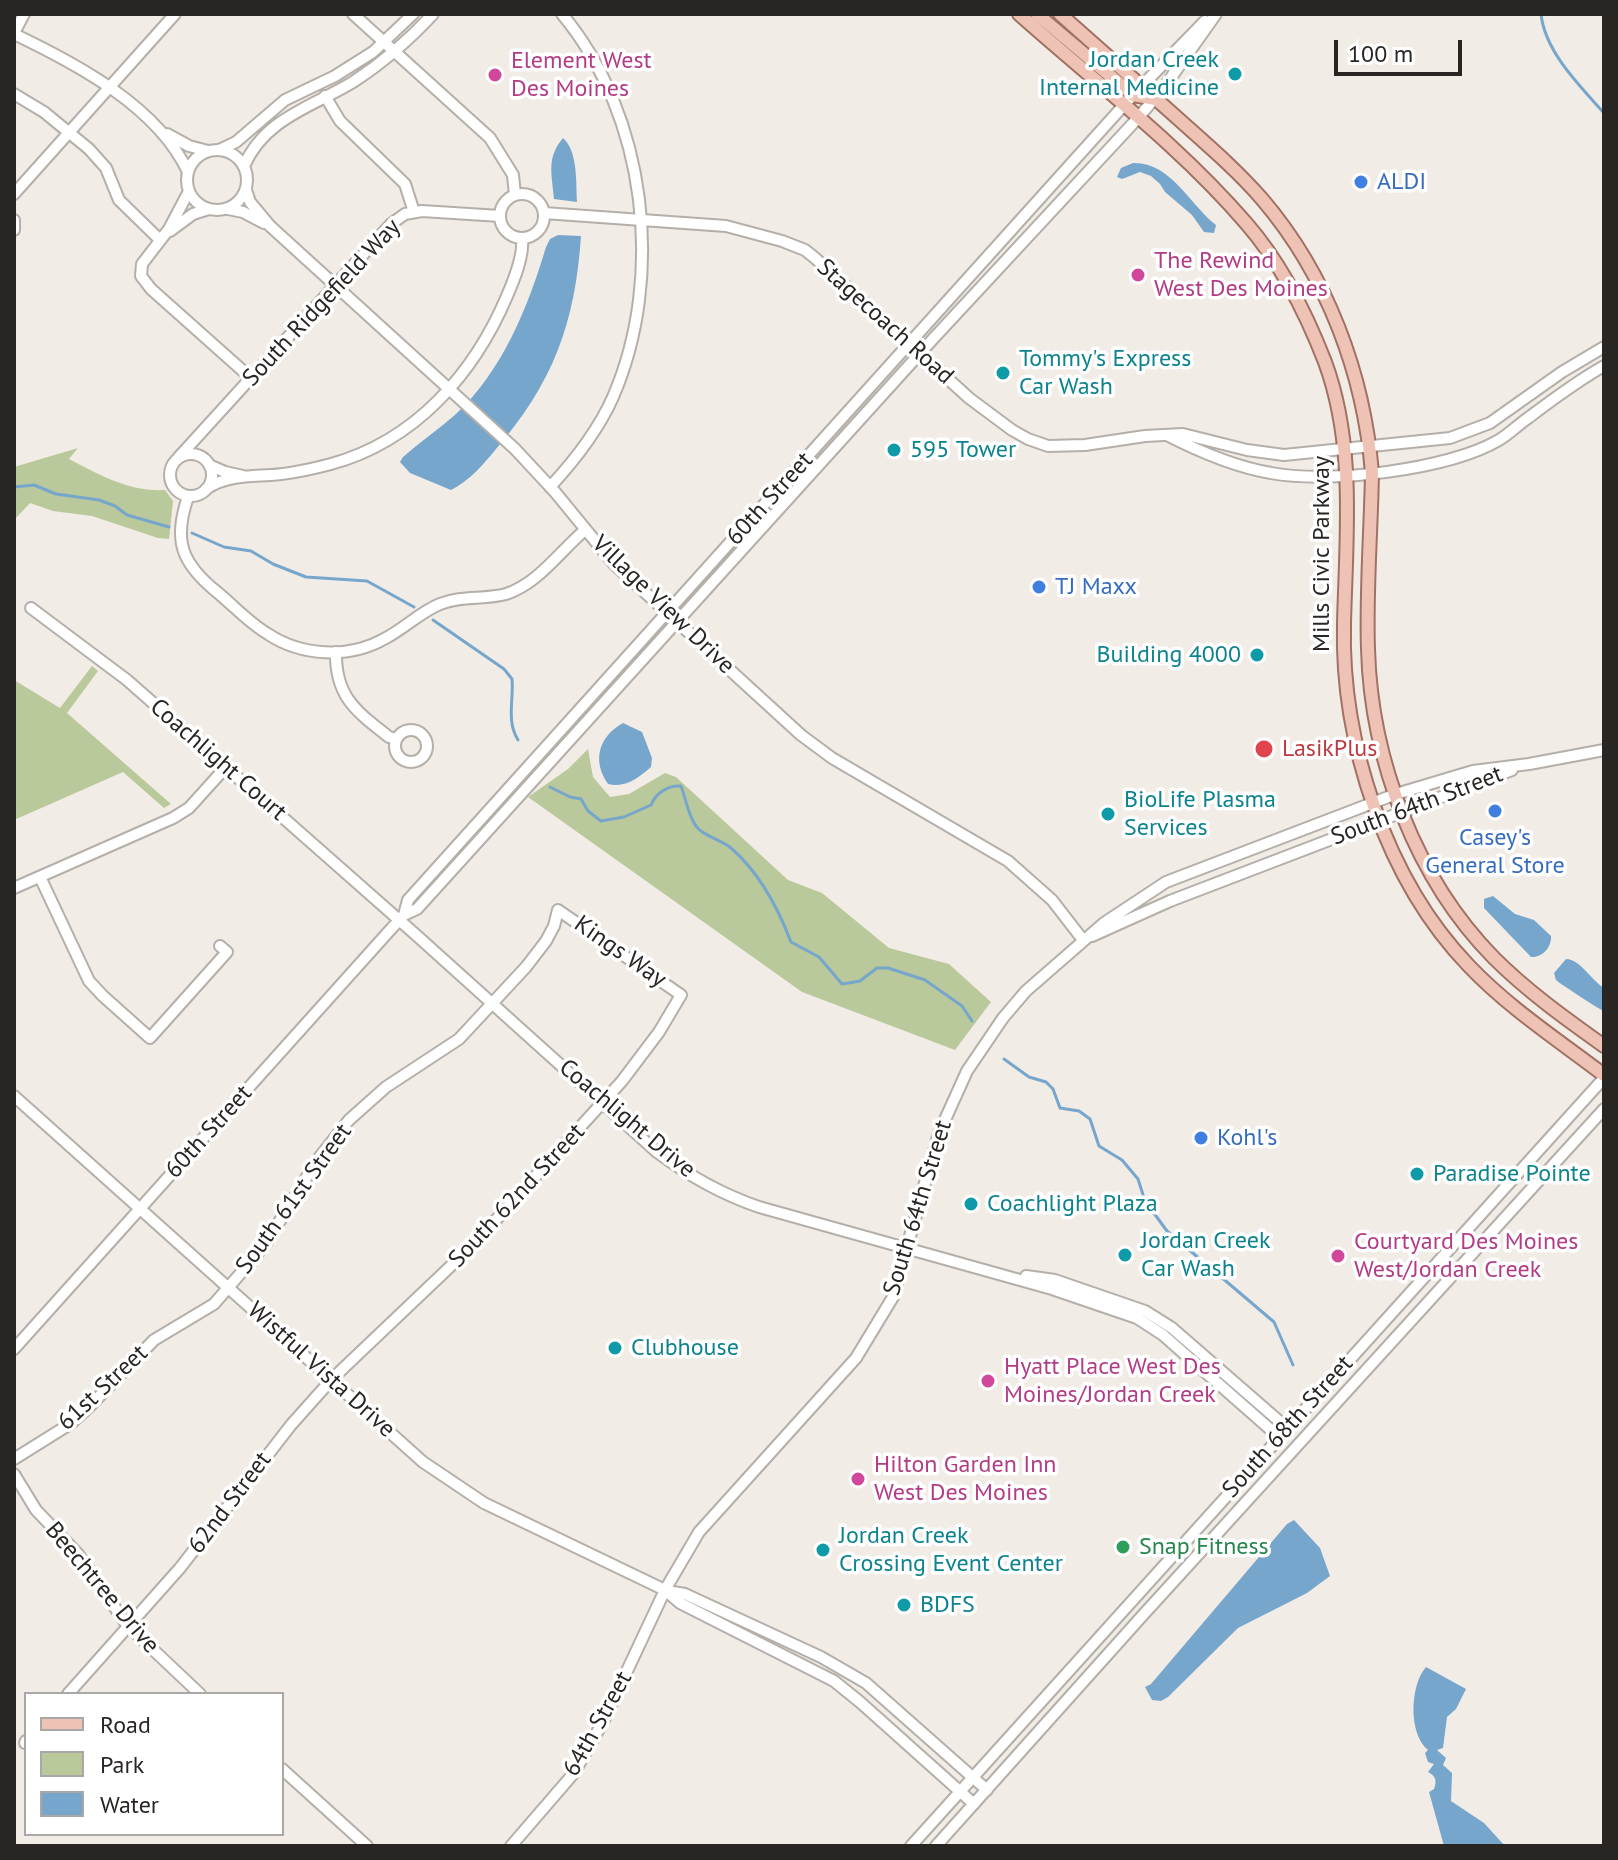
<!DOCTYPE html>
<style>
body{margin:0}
#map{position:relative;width:1618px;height:1860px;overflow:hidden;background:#f2ece6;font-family:"PT Sans",sans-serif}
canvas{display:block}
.frame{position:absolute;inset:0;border:16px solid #282523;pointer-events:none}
.legend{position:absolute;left:24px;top:1692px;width:260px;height:144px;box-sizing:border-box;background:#fff;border:2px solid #a9a8a7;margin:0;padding:10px 14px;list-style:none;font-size:24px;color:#282523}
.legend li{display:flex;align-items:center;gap:16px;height:40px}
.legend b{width:40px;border:2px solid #a9a8a7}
.scale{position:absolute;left:1334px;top:40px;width:128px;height:36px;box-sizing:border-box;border:4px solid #282523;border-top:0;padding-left:10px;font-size:24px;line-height:28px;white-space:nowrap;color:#282523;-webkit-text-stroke:6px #fff;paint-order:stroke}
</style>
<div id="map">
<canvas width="1618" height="1860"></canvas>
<div class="frame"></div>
<ul class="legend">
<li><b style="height:10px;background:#eec3b6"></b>Road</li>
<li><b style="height:22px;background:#bac99b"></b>Park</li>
<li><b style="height:22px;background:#77a6cc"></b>Water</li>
</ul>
<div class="scale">100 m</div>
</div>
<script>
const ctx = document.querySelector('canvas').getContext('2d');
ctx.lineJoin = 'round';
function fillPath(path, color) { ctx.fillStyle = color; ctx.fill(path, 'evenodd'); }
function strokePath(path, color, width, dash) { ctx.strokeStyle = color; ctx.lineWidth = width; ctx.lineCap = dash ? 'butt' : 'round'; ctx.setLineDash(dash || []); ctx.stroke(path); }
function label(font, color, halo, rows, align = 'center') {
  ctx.font = font + ' "PT Sans",sans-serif'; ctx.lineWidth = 7; ctx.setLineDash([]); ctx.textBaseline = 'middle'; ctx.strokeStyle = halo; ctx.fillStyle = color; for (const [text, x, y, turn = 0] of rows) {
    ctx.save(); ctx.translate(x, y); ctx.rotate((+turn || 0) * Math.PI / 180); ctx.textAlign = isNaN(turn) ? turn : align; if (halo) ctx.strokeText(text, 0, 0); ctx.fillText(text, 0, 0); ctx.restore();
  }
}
const green = new Path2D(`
 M78,448L69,459C100,475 129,492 165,490L173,501L169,539L158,538L92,516L53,511L30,503L14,520V467Z
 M92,666L98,671L67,713L171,804L164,808L123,772L14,820V680L60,708Z
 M588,749L593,777L610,797L629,794L665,773L676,777L788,880L822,893L889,948L949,964L991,1002L955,1050L802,992L528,797L568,769Z`);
const water = new Path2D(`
 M563,138C578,151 576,183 577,202L554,199C552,174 546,158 563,138Z
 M1133,163C1171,162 1189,204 1216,225L1214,233L1204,232L1192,215L1165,192L1160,184L1151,176L1140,172L1122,179L1117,177L1121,168Z
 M558,235L581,236C575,324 553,383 496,449C484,464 468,482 451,490L410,473L400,462L403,457C420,442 439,429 456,414C503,370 528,307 546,247L550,239Z
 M623,723L642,732L652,758L651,767C638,778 626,788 608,784C592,761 598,737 623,723Z
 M1493,896L1515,914L1534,920L1551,936C1552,947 1542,958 1531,957L1484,908V899Z
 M1566,959C1580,959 1591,980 1604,988V1011C1600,1010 1559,983 1556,980C1555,978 1555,975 1554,973Z
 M1294,1520L1320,1548L1330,1576L1307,1593L1238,1628L1168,1697L1161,1701L1152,1700L1145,1687L1151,1684L1287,1524Z
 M1426,1667L1466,1689L1456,1709L1447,1717L1443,1748L1437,1750L1446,1758L1443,1765L1452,1773L1451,1801L1484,1823L1505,1846H1444L1429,1792L1434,1789C1437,1781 1436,1776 1428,1772L1434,1764L1428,1762L1425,1753L1428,1750C1408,1734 1410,1685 1426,1667Z`);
const stream = new Path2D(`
 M1541,14C1545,52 1580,86 1604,113
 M14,487L34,485L56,494L99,500L115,506L127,515L169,527
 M192,533L224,547L251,551L273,564L306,577L367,581L414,607
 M433,620L504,669L512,679C514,699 506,721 518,740
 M550,787L570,797L581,799L588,811L601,821L624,817L651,805C656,793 668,785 681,786C686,799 688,815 696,826C701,835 720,839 731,848C760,873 778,908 791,942L819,957L842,984L860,981L877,968H888L925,980L962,1006L972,1021
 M1004,1059L1029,1077L1046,1082L1053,1089L1060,1108L1079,1111L1090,1119L1099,1146L1122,1160L1138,1179L1145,1201L1167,1231L1274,1322L1293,1365`);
const minor = new Path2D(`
 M353,14L490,138L513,175L515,195
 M14,33L24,14
 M14,34C77,64 158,107 188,172
 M14,94L44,112L89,149L106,168L119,200L160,240
 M325,96L340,121L405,184L414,212
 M167,134L189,146L208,151
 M219,150L236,142L285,100L335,76L373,52L413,14
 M187 180a30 30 0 1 1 60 0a30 30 0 1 1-60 0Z
 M244,166C265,118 312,107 353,82C384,62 408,41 433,14
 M246,190L250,202L270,226L515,449L555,492L614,564L801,735L832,758L1008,861L1052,900L1083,940
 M189,191L169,229L142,264L141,276L151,289L252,379
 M14,194L175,14
 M500 216a22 22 0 1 1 44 0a22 22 0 1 1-44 0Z
 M228,209L243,212L264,223
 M544,213L726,226L782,241L805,250L815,258L969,398L1012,430L1028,439L1048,446L1085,445L1145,436L1183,434L1247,450L1284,455L1450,438L1490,423L1562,372L1604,347
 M14,220V230
 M170,231L193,214L209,209
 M1167,435C1200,452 1235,467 1271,473C1328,484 1448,470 1499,440C1509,434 1518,425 1528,418C1552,400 1577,381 1604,366
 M170 475a21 21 0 1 1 42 0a21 21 0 1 1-42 0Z
 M178,458L391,224L405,214L422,211L500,216
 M209,465L225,472L243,476
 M550,487C575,460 598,431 613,397C665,277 647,116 562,14
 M206,489C225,476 249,476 271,475C291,474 312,469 331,464C415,441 474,374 507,296C514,280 524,256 522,238
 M188,497C173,540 181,563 217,592C234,606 249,623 268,634C301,656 349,659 384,639C404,629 420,612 440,604C462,595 484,600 506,594C538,584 560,551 585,530
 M31,608L127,680L415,934L657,1152C689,1176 721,1194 759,1207L1052,1289L1137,1318L1163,1335L1279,1437
 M336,652C335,697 357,712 389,737L396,739
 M395 746a16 16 0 1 1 32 0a16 16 0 1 1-32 0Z
 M40,877L89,981L103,996L150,1038L227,952L220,946
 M14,888L173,818L189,808L226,767
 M404,915L408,900L1133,95L1205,21
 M1092,936L1170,901L1512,770
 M14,1096L423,1462L484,1503L665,1590L680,1603L834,1681L860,1702L974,1804
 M1026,1276L1055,1280L1145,1311L1172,1328L1287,1428
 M14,1349L391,929L404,915L417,909L932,340L1138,118L1165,86L1216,14
 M14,1459L70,1424L87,1409L154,1340L214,1304L265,1245L318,1159L349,1120L386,1087L459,1039L526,967L546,941L554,926L558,910L681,995L659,1032L622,1081L475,1243L332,1379L291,1425L180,1568L68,1694
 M14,1474L36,1510L78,1554L127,1625L200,1694
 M667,1591L685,1594L821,1657L866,1683L987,1790
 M25,1743L26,1741
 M282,1769L367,1846
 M511,1846L574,1773L603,1722L665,1590L699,1532L856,1358L893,1297L939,1133L967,1071L1003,1018L1026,991L1104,923L1166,882L1396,794L1473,771L1529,764L1604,750
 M911,1846L1604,1078
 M936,1846L1143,1615L1604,1109`);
const major = new Path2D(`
 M1019,14C1095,82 1179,145 1246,223C1281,263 1306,313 1325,362C1356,446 1346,537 1344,624C1341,742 1386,880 1469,966C1509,1008 1558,1040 1604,1075
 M1037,14L1133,95L1156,99
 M1060,14C1098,48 1136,81 1174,115C1204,142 1236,169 1262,199C1327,275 1364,374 1372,473C1371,531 1366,591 1368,649C1371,760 1416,879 1494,958C1527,991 1566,1019 1604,1046`);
const markers = [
 [1235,74,8,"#0f9aa8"],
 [495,75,8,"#d1479c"],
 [1361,182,8,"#3f7fe0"],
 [1138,275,8,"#d1479c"],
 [1003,373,8,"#0f9aa8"],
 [894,450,8,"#0f9aa8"],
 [1039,587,8,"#3f7fe0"],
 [1257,655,8,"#0f9aa8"],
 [1264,749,10,"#e0444e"],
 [1495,811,8,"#3f7fe0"],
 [1108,814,8,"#0f9aa8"],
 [1201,1138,8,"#3f7fe0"],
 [1417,1174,8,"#0f9aa8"],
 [971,1204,8,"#0f9aa8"],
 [1125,1255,8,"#0f9aa8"],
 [1338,1256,8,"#d1479c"],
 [615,1348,8,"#0f9aa8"],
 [988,1381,8,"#d1479c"],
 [858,1479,8,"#d1479c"],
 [1123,1547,8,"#2e9e5b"],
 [823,1550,8,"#0f9aa8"],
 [904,1605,8,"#0f9aa8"]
];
const cultureNames = [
 ["Jordan Creek",1219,60,"right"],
 ["Internal Medicine",1219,88,"right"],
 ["Tommy's Express",1019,359],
 ["Car Wash",1019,387],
 ["595 Tower",910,450],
 ["Building 4000",1241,655,"right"],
 ["BioLife Plasma",1124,800],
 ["Services",1124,828],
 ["Paradise Pointe",1433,1174],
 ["Coachlight Plaza",987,1204],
 ["Jordan Creek",1141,1241],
 ["Car Wash",1141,1269],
 ["Clubhouse",631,1348],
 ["Jordan Creek",839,1536],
 ["Crossing Event Center",839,1564],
 ["BDFS",920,1605]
];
const hotelNames = [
 ["Element West",511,61],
 ["Des Moines",511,89],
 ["The Rewind",1154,261],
 ["West Des Moines",1154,289],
 ["Courtyard Des Moines",1354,1242],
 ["West/Jordan Creek",1354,1270],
 ["Hyatt Place West Des",1004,1367],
 ["Moines/Jordan Creek",1004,1395],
 ["Hilton Garden Inn",874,1465],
 ["West Des Moines",874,1493]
];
const shopNames = [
 ["ALDI",1377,182],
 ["TJ Maxx",1055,587],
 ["Casey's",1495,838,"center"],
 ["General Store",1495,866,"center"],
 ["Kohl's",1217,1138]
];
const streetNames = [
 ["South Ridgefield Way",322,303,-47],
 ["Stagecoach Road",885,322,42],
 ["60th Street",770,499,-48],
 ["Mills Civic Parkway",1322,554,-90],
 ["Village View Drive",663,605,44],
 ["Coachlight Court",218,760,41],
 ["South 64th Street",1417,806,-21],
 ["Kings Way",620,952,35],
 ["Coachlight Drive",627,1119,40],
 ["60th Street",209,1132,-48],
 ["South 62nd Street",517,1196,-47],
 ["South 61st Street",294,1199,-54],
 ["South 64th Street",918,1208,-73],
 ["Wistful Vista Drive",321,1370,42],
 ["61st Street",103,1388,-43],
 ["South 68th Street",1288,1427,-48],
 ["62nd Street",230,1503,-53],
 ["Beechtree Drive",102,1588,50],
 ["64th Street",598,1724,-61]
];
const healthNames = [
 ["LasikPlus",1282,749]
];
const leisureNames = [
 ["Snap Fitness",1139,1547]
];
fillPath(green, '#bac99b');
fillPath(water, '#77a6cc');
strokePath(stream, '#77a6cc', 3);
strokePath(minor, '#b5afa9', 14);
strokePath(major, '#a17263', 16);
strokePath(minor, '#fff', 10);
strokePath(major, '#eec3b6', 12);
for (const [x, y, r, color] of markers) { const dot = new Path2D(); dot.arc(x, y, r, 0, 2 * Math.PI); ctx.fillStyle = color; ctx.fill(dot); strokePath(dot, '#fff', 3); }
label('24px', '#0d838f', '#fff', cultureNames, 'left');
label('24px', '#b23c85', '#fff', hotelNames, 'left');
label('24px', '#366cbe', '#fff', shopNames, 'left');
label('24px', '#282523', '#fff', streetNames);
label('24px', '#be3a42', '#fff', healthNames, 'left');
label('24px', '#27864d', '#fff', leisureNames, 'left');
</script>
